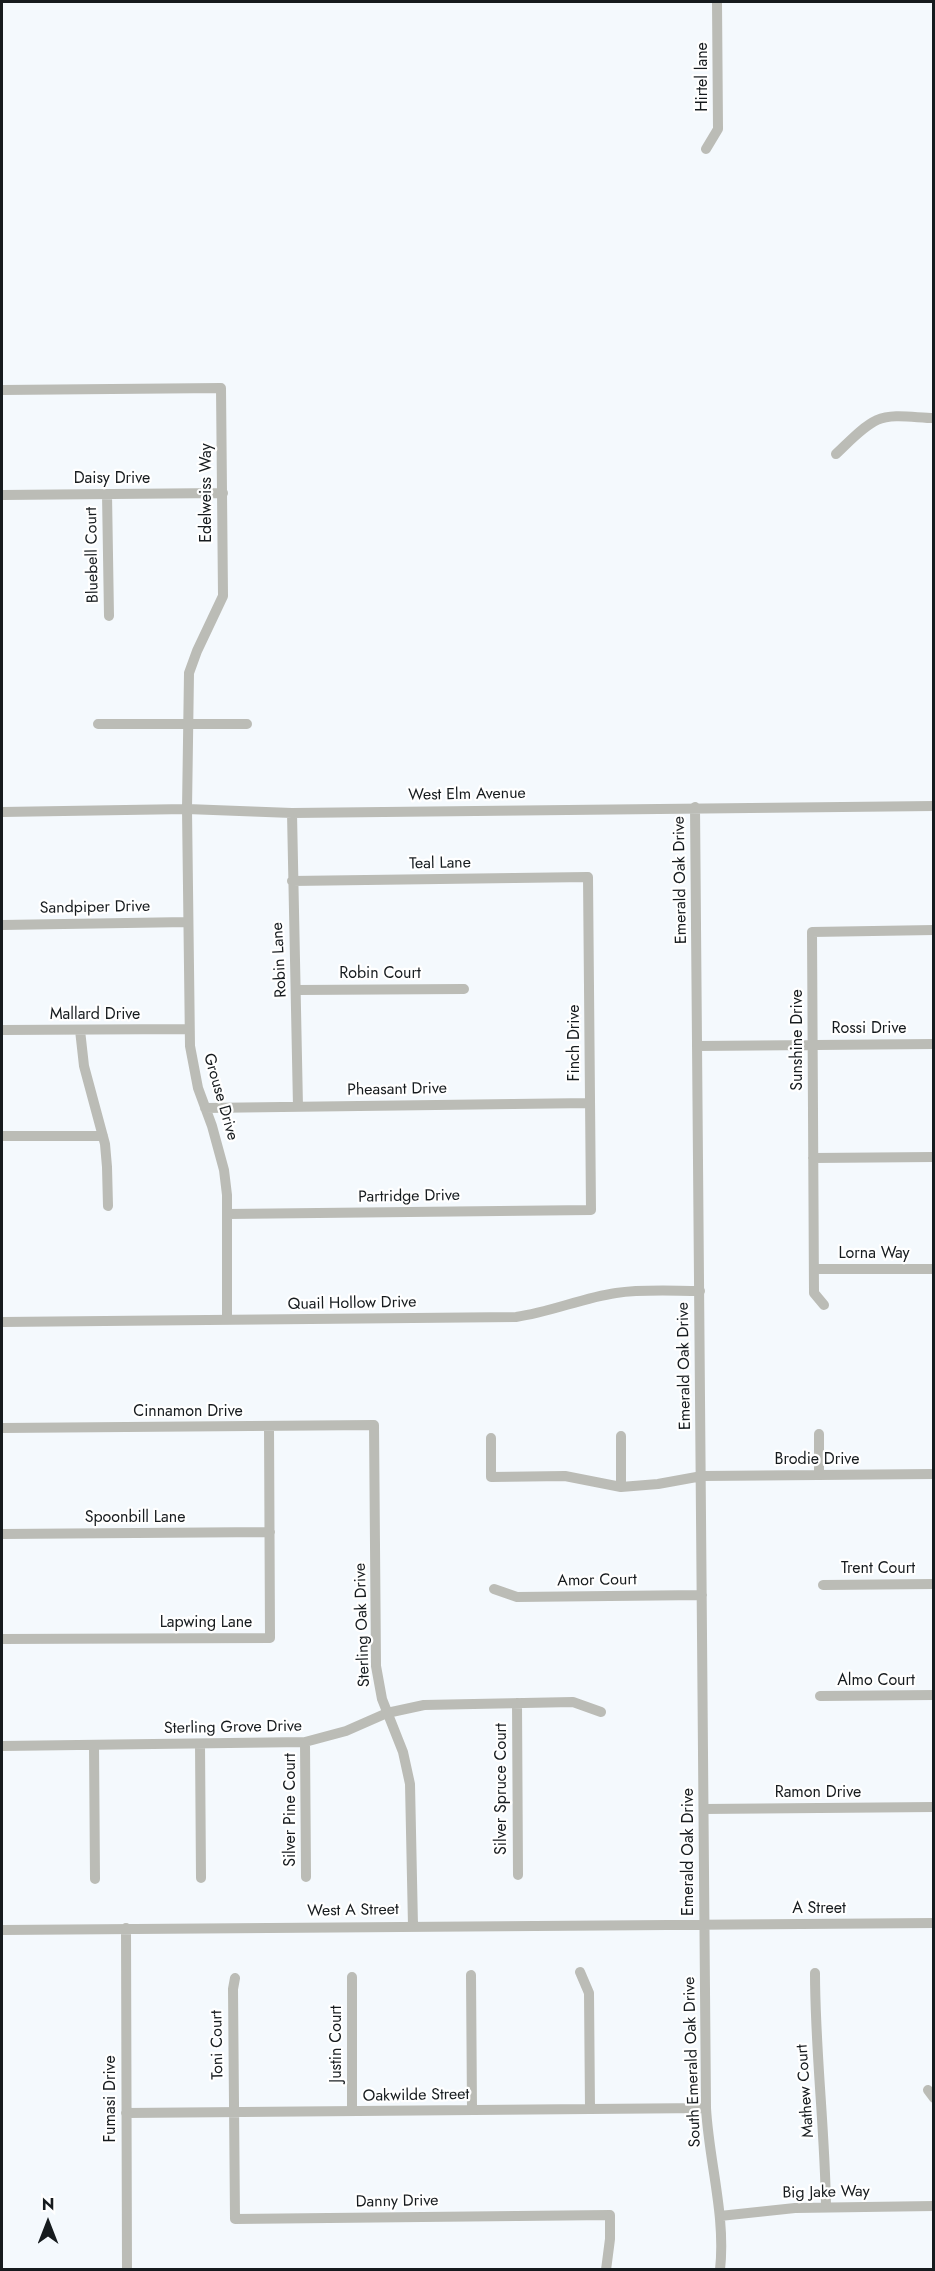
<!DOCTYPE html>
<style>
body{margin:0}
#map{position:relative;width:935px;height:2271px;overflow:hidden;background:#f4f9fd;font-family:Jost,sans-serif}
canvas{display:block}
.frame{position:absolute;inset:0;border:3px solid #161b1e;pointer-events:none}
.north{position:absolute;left:18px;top:2193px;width:60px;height:60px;-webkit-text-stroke:4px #fff;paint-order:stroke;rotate:0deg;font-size:16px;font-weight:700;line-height:24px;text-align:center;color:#161b1e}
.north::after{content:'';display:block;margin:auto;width:21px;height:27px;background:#161b1e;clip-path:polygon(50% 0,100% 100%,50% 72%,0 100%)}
</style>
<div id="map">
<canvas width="935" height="2271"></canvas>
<div class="frame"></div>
<div class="north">N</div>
</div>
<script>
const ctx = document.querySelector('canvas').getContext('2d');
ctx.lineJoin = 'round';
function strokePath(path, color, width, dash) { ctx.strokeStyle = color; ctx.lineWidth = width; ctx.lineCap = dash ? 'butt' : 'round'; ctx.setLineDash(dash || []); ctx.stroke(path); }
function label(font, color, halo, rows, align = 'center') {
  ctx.font = font + ' Jost,sans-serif'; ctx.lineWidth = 4.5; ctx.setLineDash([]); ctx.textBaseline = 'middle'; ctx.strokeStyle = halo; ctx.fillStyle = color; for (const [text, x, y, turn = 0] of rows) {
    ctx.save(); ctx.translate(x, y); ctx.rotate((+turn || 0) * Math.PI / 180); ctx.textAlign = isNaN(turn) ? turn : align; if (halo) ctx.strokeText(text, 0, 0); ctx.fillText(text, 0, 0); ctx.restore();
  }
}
const minor = new Path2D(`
 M706,149L718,129L717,2
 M2,390L221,388L223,596L197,651L189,673L187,809L190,1046L198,1088L212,1126L224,1170L227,1195V1320
 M836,454C848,443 862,427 877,420C893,413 916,418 934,418
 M107,494L109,616
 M2,495L223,493
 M98,724H247
 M695,807L706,2108C709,2162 726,2216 720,2270
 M2,812L187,809L292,813L934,806
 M292,813L298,1107
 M2,925L188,922
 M297,990L464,989
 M2,1030L189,1029
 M80,1030L84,1066L105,1144L107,1167L108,1206
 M697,1046L934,1044
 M205,1108L590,1103
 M2,1136H103
 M813,1158L934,1157
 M227,1214L591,1210L588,877L292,881
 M814,1269H934
 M824,1305L814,1293L812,932L934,930
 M2,1322L516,1317C551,1312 582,1298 616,1293C643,1289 672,1291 700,1291
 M2,1428L374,1425L376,1666L382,1699L403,1752L410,1784L413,1926
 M819,1434V1475
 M621,1436V1487
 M491,1438V1477L565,1476L621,1487L658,1484L702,1476L934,1474
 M2,1534L270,1532
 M823,1585L934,1584
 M494,1589L517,1597L702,1595
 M2,1639L270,1638L269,1426
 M820,1696L934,1695
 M517,1703L518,1875
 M305,1742L306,1877
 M200,1744L201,1878
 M94,1745L95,1879
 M2,1746L305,1742L346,1731L387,1713L424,1705L573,1702L601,1712
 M704,1809L934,1807
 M126,1928L127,2270
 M2,1930L934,1923
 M580,1972L589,1993L590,2109
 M815,1973C815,2051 825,2129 826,2207
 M471,1975L472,2110
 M352,1977V2111
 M235,1978L233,1989L235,2219L610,2215V2239L606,2270
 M928,2090L934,2098
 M126,2113L706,2108
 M720,2216L795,2208L934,2206`);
const streetNames = [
 ["Hirtel lane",703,77,-90],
 ["Daisy Drive",112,479],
 ["Edelweiss Way",207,493,-90],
 ["Bluebell Court",93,555,-91],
 ["West Elm Avenue",467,795,-1],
 ["Teal Lane",440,864,-1],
 ["Emerald Oak Drive",681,880,-91],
 ["Sandpiper Drive",95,908,-1],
 ["Robin Lane",280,960,-93],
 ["Robin Court",380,974],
 ["Mallard Drive",95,1015],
 ["Rossi Drive",869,1029],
 ["Sunshine Drive",798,1040,-90],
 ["Finch Drive",575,1043,-90],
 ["Pheasant Drive",397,1090,-1],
 ["Grouse Drive",220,1097,74],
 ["Partridge Drive",409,1197,-1],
 ["Lorna Way",874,1254],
 ["Quail Hollow Drive",352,1304,-1],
 ["Emerald Oak Drive",685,1366,-91],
 ["Cinnamon Drive",188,1412],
 ["Brodie Drive",817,1460],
 ["Spoonbill Lane",135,1518],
 ["Trent Court",878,1569],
 ["Amor Court",597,1581,-1],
 ["Lapwing Lane",206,1623],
 ["Sterling Oak Drive",363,1625,-92],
 ["Almo Court",876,1681],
 ["Sterling Grove Drive",233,1728,-1],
 ["Silver Spruce Court",502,1789,-90],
 ["Ramon Drive",818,1793],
 ["Silver Pine Court",291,1810,-90],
 ["Emerald Oak Drive",689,1852,-90],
 ["A Street",819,1909],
 ["West A Street",353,1911,-1],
 ["Justin Court",337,2044,-90],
 ["Toni Court",218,2045,-91],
 ["South Emerald Oak Drive",693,2062,-92],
 ["Mathew Court",806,2091,-94],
 ["Oakwilde Street",416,2096,-1],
 ["Fumasi Drive",111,2099,-90],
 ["Big Jake Way",826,2193,-1],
 ["Danny Drive",397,2202,-1]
];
strokePath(minor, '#bbbcb6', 10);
label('16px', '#161b1e', '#fff', streetNames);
</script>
